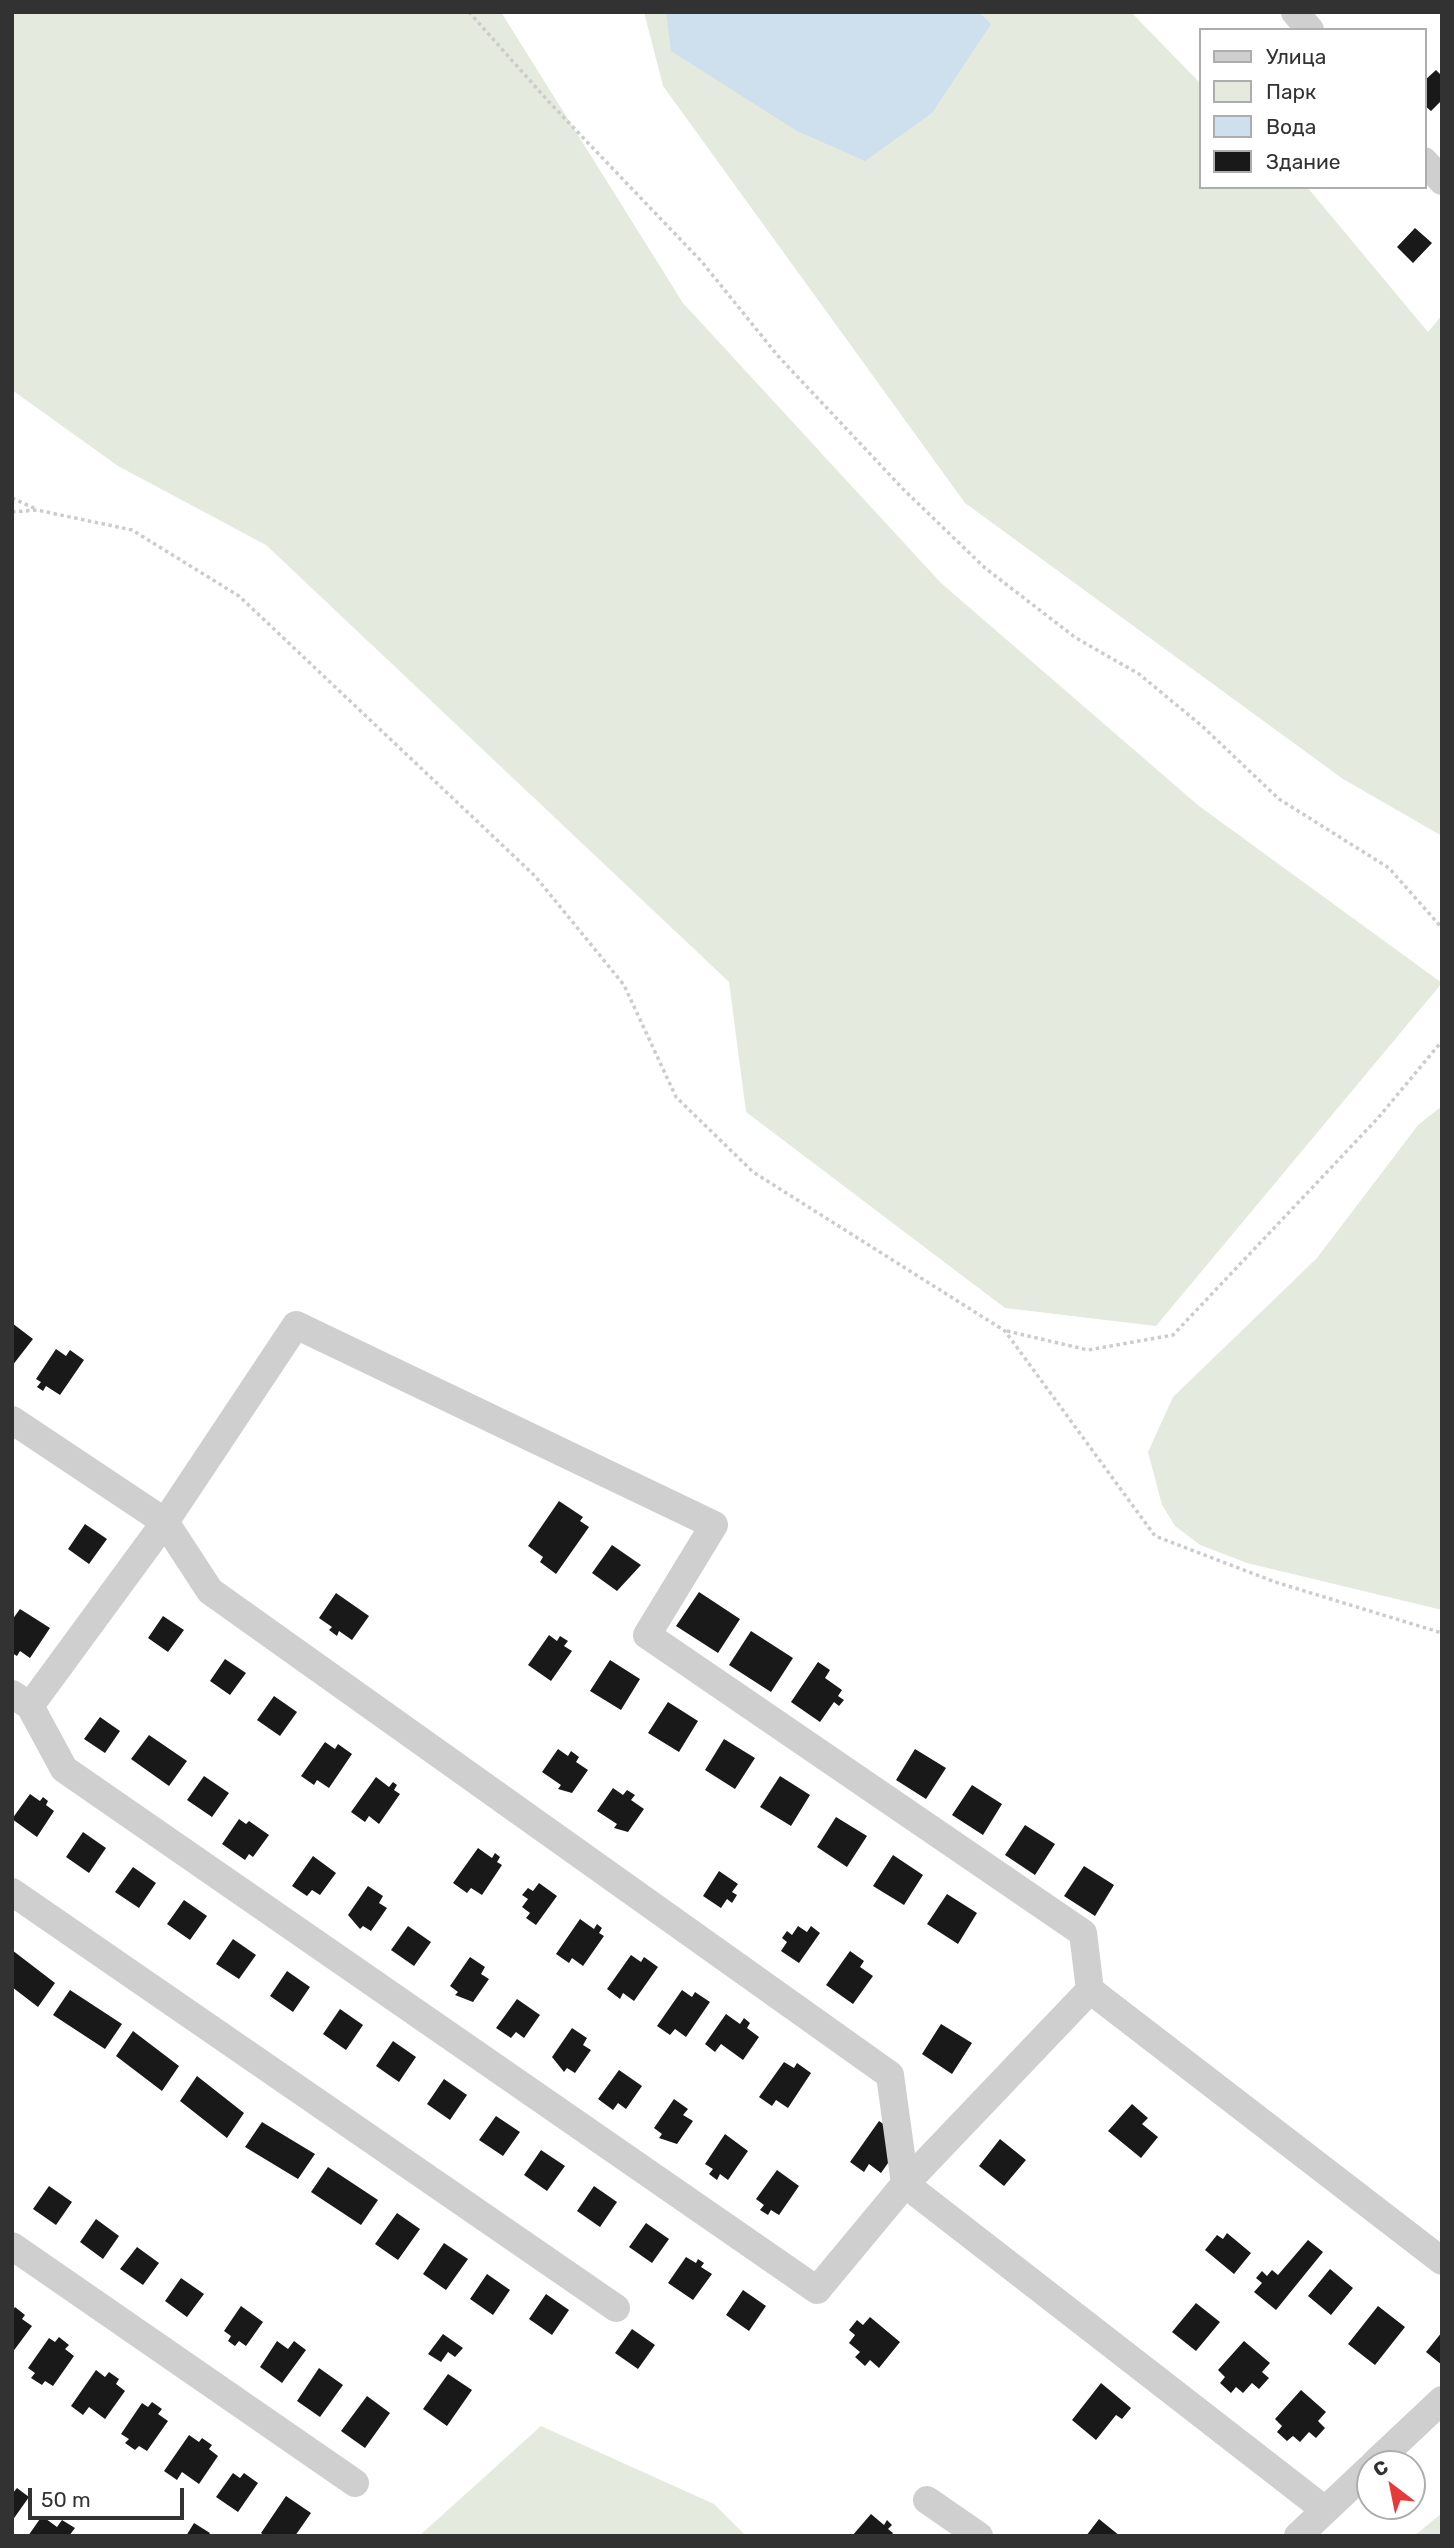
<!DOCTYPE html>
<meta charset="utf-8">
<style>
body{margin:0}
#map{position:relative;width:1454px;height:2548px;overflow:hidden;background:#fff;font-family:Rubik,sans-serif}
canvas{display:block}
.frame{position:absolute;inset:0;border:14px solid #323232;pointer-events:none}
.legend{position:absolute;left:1199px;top:28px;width:228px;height:161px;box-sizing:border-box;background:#fff;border:2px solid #adadad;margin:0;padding:9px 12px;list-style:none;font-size:21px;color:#323232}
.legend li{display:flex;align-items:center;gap:14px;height:35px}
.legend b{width:35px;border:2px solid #adadad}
.north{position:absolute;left:1356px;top:2450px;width:70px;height:70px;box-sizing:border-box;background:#fff;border:2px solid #adadad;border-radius:50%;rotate:328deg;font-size:19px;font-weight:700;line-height:28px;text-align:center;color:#323232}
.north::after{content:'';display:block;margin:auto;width:24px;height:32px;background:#e53a39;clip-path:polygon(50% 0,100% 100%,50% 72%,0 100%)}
.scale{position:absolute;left:28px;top:2488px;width:156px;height:32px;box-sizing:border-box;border:4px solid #323232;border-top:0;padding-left:9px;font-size:21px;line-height:24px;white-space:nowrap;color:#323232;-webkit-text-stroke:5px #fff;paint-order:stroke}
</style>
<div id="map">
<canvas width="1454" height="2548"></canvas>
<div class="frame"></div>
<ul class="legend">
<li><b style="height:9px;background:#cfcfcf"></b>Улица</li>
<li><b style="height:19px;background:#e4ebde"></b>Парк</li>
<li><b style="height:19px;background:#cedfed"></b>Вода</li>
<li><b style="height:19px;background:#191919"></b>Здание</li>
</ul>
<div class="north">С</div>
<div class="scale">50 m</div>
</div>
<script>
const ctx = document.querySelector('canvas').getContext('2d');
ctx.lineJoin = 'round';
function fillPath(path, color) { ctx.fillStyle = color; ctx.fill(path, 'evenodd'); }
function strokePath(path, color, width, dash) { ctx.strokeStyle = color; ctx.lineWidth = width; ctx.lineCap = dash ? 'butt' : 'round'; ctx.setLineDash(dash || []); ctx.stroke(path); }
const green = new Path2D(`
 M12,12H501L683,303L941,583L1199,806L1442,983L1156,1326L1005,1308L746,1112L729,982L266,545L118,466L12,390Z
 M644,12H1131L1200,83V187H1307L1428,332L1442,315V836L1343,779L965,503L663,86Z
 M1442,1106V1610L1247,1563L1200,1545L1175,1526L1162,1505L1148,1452L1173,1397L1317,1258L1418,1125Z
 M541,2426L714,2504L746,2536H419Z
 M1442,2513V2536H1414Z`);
const water = new Path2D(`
 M666,12H979L991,24L932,113L865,161L797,131L671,51Z`);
const building = new Path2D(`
 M1436,70L1442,76V100L1431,111L1424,105V81Z
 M1415,228L1432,243L1413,263L1397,247Z
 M12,1323L33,1339L12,1366Z
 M56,1349L66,1356L70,1350L84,1360L60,1395L46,1386L43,1391L37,1387L41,1382L36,1379Z
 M559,1501L583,1517L580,1521L589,1527L556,1574L540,1562L543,1557L528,1546Z
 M85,1524L107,1539L89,1564L68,1549Z
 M612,1545L641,1565L617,1591L592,1573Z
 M699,1592L740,1619L718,1653L676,1626Z
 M336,1593L369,1616L352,1640L339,1631L337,1636L329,1630L332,1627L319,1618Z
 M20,1609L50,1628L30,1658L20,1651L17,1656L12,1653V1620Z
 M163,1616L184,1630L168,1652L148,1638Z
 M751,1631L793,1658L771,1692L729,1665Z
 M549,1635L557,1641L560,1636L568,1641L564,1646L572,1651L551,1681L528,1665Z
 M225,1659L246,1673L230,1695L210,1681Z
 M610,1660L640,1679L621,1710L590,1691Z
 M818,1662L830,1670L825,1678L842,1690L838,1696L844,1700L839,1706L834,1702L820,1722L791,1702Z
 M274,1696L297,1712L280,1736L257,1720Z
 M668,1702L698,1721L679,1752L648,1733Z
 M100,1717L120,1731L105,1753L84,1739Z
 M149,1735L187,1761L169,1786L131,1759Z
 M724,1739L755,1758L735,1789L705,1770Z
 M325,1742L335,1749L338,1744L352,1754L329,1788L317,1780L314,1785L301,1776Z
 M558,1749L568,1756L571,1751L579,1757L576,1762L588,1770L572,1793L558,1789L561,1785L542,1772Z
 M915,1749L946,1768L926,1799L896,1780Z
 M204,1776L229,1793L212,1817L187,1800Z
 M780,1776L810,1795L791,1826L760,1807Z
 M376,1777L389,1787L393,1782L397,1785L394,1790L400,1794L379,1824L369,1816L365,1822L351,1812Z
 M972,1785L1002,1804L983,1835L952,1815Z
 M613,1788L623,1795L627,1790L635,1795L631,1800L644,1809L628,1832L614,1828L617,1824L597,1811Z
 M30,1794L40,1801L43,1797L48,1801L46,1805L54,1811L37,1837L12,1819Z
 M836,1817L867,1836L847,1867L817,1847Z
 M239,1819L246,1824L249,1821L269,1835L253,1857L249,1854L245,1860L222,1844Z
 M1025,1825L1055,1844L1035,1875L1005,1855Z
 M83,1832L106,1848L89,1873L66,1857Z
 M478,1848L492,1858L495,1853L500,1857L497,1862L502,1865L482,1895L471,1888L467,1893L453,1883Z
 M893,1855L923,1875L904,1905L873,1886Z
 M313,1856L336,1873L320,1895L312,1890L307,1896L292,1886Z
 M1084,1866L1114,1885L1095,1916L1064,1896Z
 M133,1867L156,1883L139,1908L115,1892Z
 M719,1871L738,1884L732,1892L737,1895L732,1903L727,1899L721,1908L703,1896Z
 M539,1883L557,1896L536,1925L526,1918L530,1913L522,1907L528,1899L522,1895L528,1888L533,1891Z
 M368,1886L383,1896L379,1903L387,1908L371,1931L363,1926L360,1929L348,1915Z
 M947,1894L977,1913L958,1944L927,1924Z
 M184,1900L207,1916L190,1940L167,1924Z
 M580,1919L594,1929L597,1924L602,1928L599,1933L604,1936L583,1966L572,1958L569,1963L556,1954Z
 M408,1926L431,1942L414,1966L391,1950Z
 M798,1926L807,1932L811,1926L820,1933L799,1963L781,1951L787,1942L782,1938L787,1931L792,1935Z
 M233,1939L256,1955L239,1979L216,1964Z
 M12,1950L55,1983L38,2007L12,1987Z
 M850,1951L864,1961L860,1967L873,1976L853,2004L826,1985Z
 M631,1955L641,1962L644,1957L658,1967L634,2001L623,1993L620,1999L607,1989Z
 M470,1957L485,1967L481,1974L489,1979L473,2002L455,1995L458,1992L450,1986Z
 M287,1971L310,1987L293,2012L270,1996Z
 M70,1990L122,2024L105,2049L53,2015Z
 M682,1990L692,1997L695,1992L710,2002L686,2037L675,2029L670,2035L657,2026Z
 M517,1999L540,2015L524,2038L516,2032L511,2038L496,2028Z
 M340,2009L363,2025L346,2050L323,2034Z
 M726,2014L740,2024L744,2018L750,2023L747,2028L759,2037L743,2060L721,2044L715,2052L705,2044Z
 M941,2024L972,2043L952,2074L922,2054Z
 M572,2028L587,2038L583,2045L591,2050L575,2073L567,2068L564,2072L552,2057Z
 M133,2031L179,2066L162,2091L116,2056Z
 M393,2041L416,2057L399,2082L376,2066Z
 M784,2062L794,2068L797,2063L811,2073L788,2108L776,2100L772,2106L759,2097Z
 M619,2070L642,2086L626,2109L618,2103L613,2110L598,2099Z
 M197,2076L244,2113L227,2138L180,2101Z
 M444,2079L467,2095L450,2120L427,2104Z
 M674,2099L688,2109L683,2115L693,2121L677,2144L659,2138L662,2134L654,2128Z
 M1132,2104L1148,2118L1142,2124L1158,2137L1141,2158L1108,2131Z
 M496,2116L520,2132L503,2156L479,2140Z
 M879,2121L895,2132L902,2143L881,2173L869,2164L864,2172L850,2162Z
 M262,2122L315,2154L298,2179L245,2147Z
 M725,2134L748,2151L728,2180L720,2174L717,2180L709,2174L713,2169L705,2164Z
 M1000,2139L1026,2160L1004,2186L979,2166Z
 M541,2150L565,2166L547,2191L524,2175Z
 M328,2167L378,2200L361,2225L311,2192Z
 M777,2170L799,2186L779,2215L771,2210L768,2215L760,2210L764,2205L756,2199Z
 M49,2186L72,2202L56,2225L33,2209Z
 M594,2186L617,2202L600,2227L577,2211Z
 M397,2213L420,2229L398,2260L375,2244Z
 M96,2219L119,2236L103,2259L80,2242Z
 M646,2223L669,2239L652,2263L629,2247Z
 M1227,2233L1251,2253L1234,2274L1205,2250L1217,2235L1223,2239Z
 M1308,2240L1323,2252L1276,2310L1254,2292L1262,2283L1256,2278L1262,2271L1267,2276L1272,2270L1278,2275Z
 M444,2243L468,2259L446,2290L423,2274Z
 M137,2247L159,2263L143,2285L120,2269Z
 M686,2257L696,2263L698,2259L704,2263L701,2267L712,2274L693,2300L668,2283Z
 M1330,2269L1353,2288L1331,2315L1308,2296Z
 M487,2274L510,2290L493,2315L470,2299Z
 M181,2278L204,2294L187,2317L165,2301Z
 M743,2290L766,2306L749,2331L726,2315Z
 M546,2294L569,2310L552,2335L529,2319Z
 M1196,2303L1220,2322L1196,2351L1172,2332Z
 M241,2306L263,2322L246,2346L239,2341L235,2346L228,2341L231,2336L224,2331Z
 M1378,2306L1405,2327L1375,2365L1348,2344Z
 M15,2307L25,2315L22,2319L32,2326L12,2353V2312Z
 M870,2317L900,2342L879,2368L870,2360L865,2366L855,2357L860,2352L849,2343L855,2335L849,2330L857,2320L863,2325Z
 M632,2329L655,2345L638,2369L615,2353Z
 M1442,2332V2365L1426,2352Z
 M443,2334L463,2348L455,2357L448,2352L441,2362L428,2354Z
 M59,2337L69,2345L65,2349L74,2356L53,2386L45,2381L42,2385L31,2378L35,2373L28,2368L49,2338L55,2342Z
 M277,2341L288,2349L294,2341L306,2350L282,2383L260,2367Z
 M1244,2341L1270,2363L1262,2372L1269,2378L1259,2389L1252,2383L1243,2393L1236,2387L1231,2393L1220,2383L1225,2377L1218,2370Z
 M319,2368L343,2385L320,2417L297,2401Z
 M96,2370L105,2377L109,2372L119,2379L116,2384L125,2391L105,2419L89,2407L83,2415L71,2406Z
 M448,2374L472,2390L447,2426L423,2409Z
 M1101,2383L1131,2408L1122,2419L1116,2415L1096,2440L1072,2420Z
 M1301,2390L1326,2412L1318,2421L1325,2428L1316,2438L1309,2432L1300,2442L1293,2436L1287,2441L1277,2432L1282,2426L1275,2419Z
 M367,2396L390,2413L365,2448L341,2431Z
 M152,2402L162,2409L158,2414L168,2421L147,2451L139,2446L135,2450L125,2443L129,2439L121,2434L142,2403L148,2407Z
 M189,2435L199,2442L202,2438L212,2445L209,2449L218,2456L199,2484L182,2472L177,2480L164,2471Z
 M233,2473L240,2478L244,2473L258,2483L238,2512L216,2497Z
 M17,2488L29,2497L12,2521V2494Z
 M286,2496L311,2513L295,2536H265L261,2533Z
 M871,2514L884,2525L887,2520L892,2525L888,2529L893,2533L891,2536H852Z
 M42,2516L57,2527L62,2520L75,2528L69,2536H28Z
 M1099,2519L1120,2536H1086Z
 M194,2523L210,2533L208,2536H186Z`);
const path = new Path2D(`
 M469,12L549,102L702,262L778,356L903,489L985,568L1076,638L1139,674L1202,726L1279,799L1389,868L1442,928
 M12,498L36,509
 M12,512L37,510L132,530L239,596L535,876L624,985L676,1097L753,1172L1005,1331L1155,1536L1275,1582L1442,1633
 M1007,1331L1088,1350L1173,1335L1378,1118L1442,1041`);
const minor = new Path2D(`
 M1295,12L1310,30
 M1424,161L1442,181
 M12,1420L165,1522L210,1591L890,2075L905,2184
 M12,1694L30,1706L64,1769L817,2290L905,2184L1325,2510
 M30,1706L165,1522L296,1325L714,1525L647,1635L1083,1933L1090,1990L1442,2261
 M12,1892L616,2308
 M905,2184L1090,1990
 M12,2246L355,2483
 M1374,2464L1442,2400
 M927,2500L979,2536
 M1298,2536L1370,2468`);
fillPath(green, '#e4ebde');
fillPath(water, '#cedfed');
fillPath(building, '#191919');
strokePath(path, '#ccc', 3.5, [3.5, 3.5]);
strokePath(minor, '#cfcfcf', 28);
</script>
